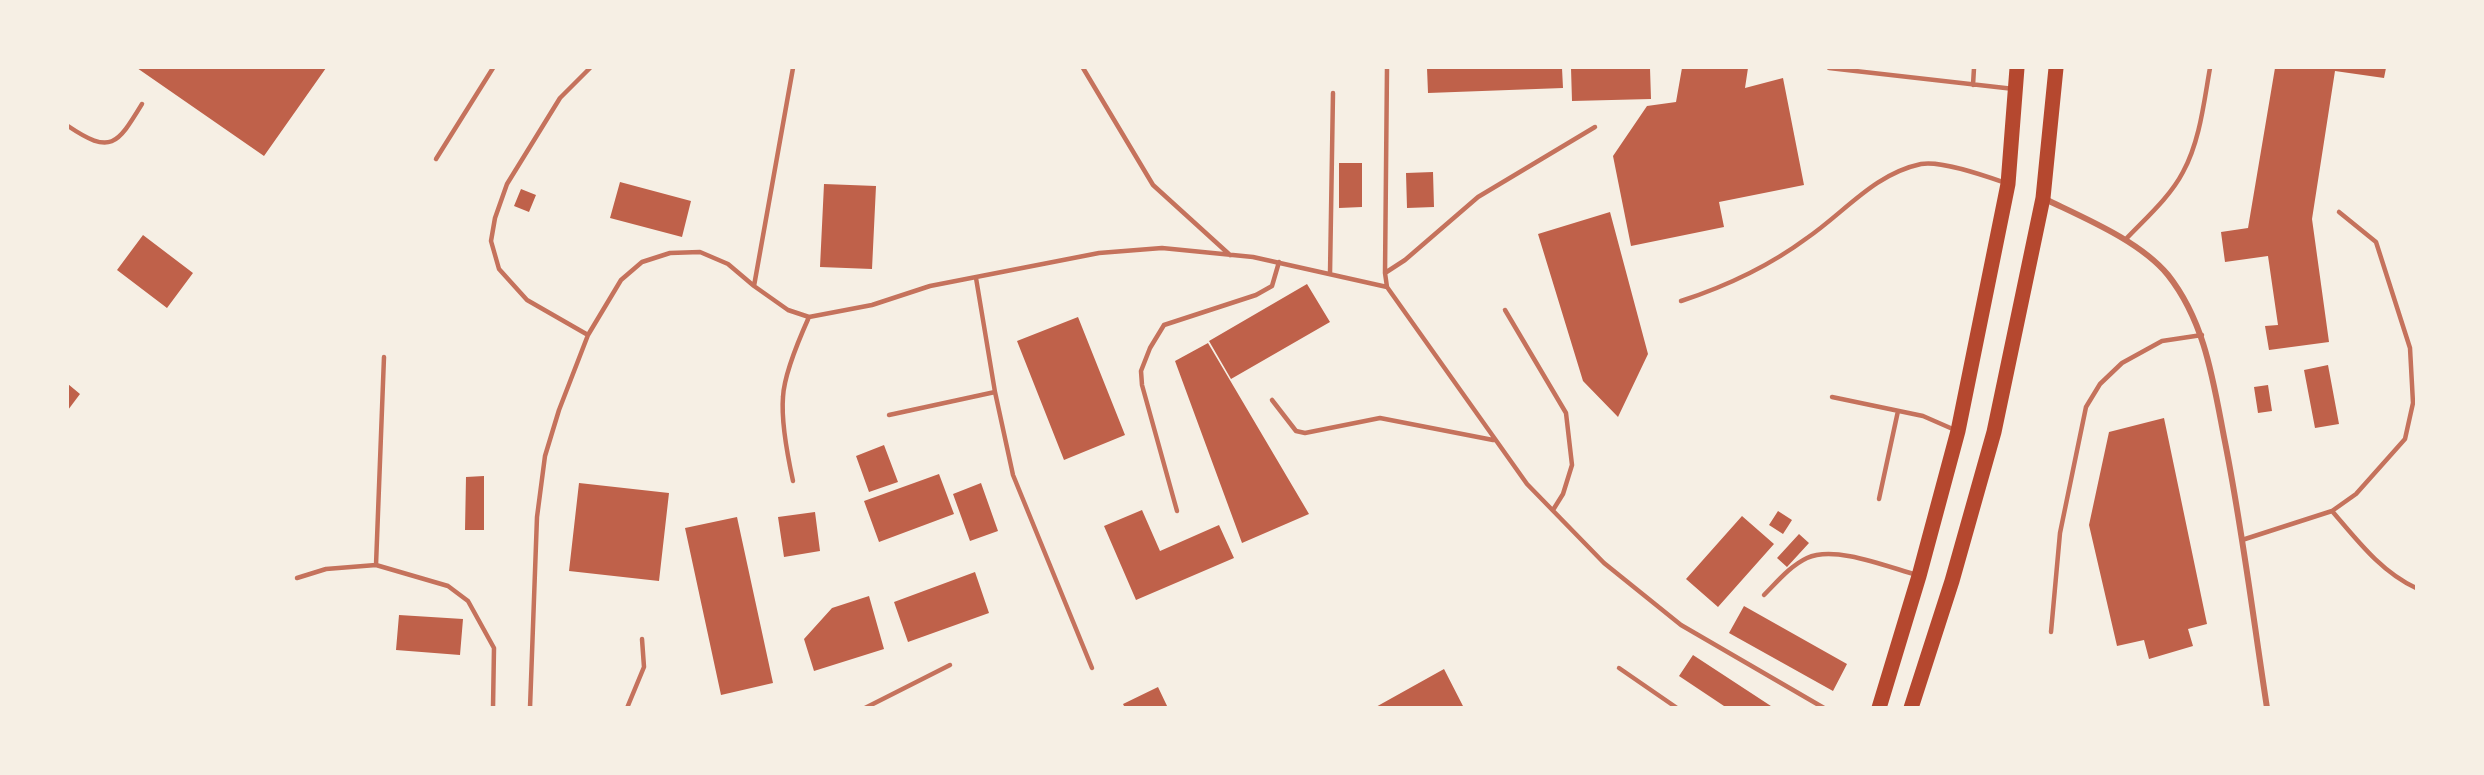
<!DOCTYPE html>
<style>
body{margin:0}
#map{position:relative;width:2484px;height:775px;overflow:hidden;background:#f6efe4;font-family:"Nunito Sans",sans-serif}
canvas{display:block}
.frame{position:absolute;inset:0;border:69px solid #f6efe4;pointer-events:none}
</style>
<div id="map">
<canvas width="2484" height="775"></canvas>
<div class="frame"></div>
</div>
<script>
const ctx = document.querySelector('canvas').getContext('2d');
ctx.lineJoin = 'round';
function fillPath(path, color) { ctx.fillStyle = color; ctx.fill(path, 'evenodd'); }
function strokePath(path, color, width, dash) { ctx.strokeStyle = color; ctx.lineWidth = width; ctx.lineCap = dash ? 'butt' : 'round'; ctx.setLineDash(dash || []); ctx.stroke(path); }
const building = new Path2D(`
 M137,68H326L264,156Z
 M1427,68H1562L1563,88L1428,93Z
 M1571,68H1650L1651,99L1572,101Z
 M1682,68H1748L1745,88L1783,78L1804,185L1719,202L1724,227L1631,246L1613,156L1647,106L1676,102Z
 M2275,68H2386L2384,78L2335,71L2312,219L2329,342L2269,350L2265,326L2278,325L2268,256L2225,262L2221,232L2248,228Z
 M1339,163H1362V207L1339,208Z
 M1433,172L1434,207L1407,208L1406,173Z
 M620,182L691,201L682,237L610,218Z
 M824,184L876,186L872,269L820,267Z
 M521,189L536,195L529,212L514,206Z
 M1610,212L1648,354L1618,417L1583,381L1538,234Z
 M143,235L193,273L167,308L117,270Z
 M1307,284L1330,322L1231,379L1209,341Z
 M1078,317L1125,435L1064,460L1017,341Z
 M1208,343L1309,514L1242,543L1175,361Z
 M2328,365L2339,424L2315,428L2304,370Z
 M68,384L80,394L68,410Z
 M2268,385L2272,411L2258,413L2254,387Z
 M2164,418L2207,624L2188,629L2193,646L2149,659L2144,640L2117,646L2089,525L2109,432Z
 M884,445L898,482L869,492L856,456Z
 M939,474L954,514L879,542L864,501Z
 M484,476V530H465L466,477Z
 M579,483L669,493L659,581L569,571Z
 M981,483L998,531L970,541L953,494Z
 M1142,510L1160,551L1219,525L1234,558L1136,600L1104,526Z
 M1778,511L1792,520L1783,534L1769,525Z
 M815,512L820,551L784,557L778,517Z
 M1742,516L1774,544L1718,607L1686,579Z
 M737,517L773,683L721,695L685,528Z
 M1799,534L1809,543L1787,567L1777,558Z
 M975,572L989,613L908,642L894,602Z
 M869,596L884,649L814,671L804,639L832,608Z
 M1744,606L1847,664L1833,691L1729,633Z
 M399,615L463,619L460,655L396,650Z
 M1693,655L1774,708H1727L1679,676Z
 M1444,669L1464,708H1374Z
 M1158,687L1168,708H1125L1123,704Z`);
const service = new Path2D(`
 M1083,68L1153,185L1230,255
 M1387,68L1385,273L1387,287
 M1829,68L2014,89
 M1973,85L1974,68
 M68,126C111,155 117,145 142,104
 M436,159L493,68
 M2126,239C2146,218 2170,197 2183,172C2200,141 2204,101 2210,68
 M1385,273L1405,260L1478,197L1595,127
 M1330,274L1333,93
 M976,278L995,392L1013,475L1092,668
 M754,286L793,68
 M1681,301C1727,286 1768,267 1807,238C1845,212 1874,174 1921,164C1941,160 1986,176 2006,183
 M1505,310L1566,413L1572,465L1563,494L1553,510
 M588,335L527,300L499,269L491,241L495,218L507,184L560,98L590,68
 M1832,397L1923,416L1955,430
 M1272,400L1296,431L1305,433L1380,418L1493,440
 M889,415L995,392
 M793,481C788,458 781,421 783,397C784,376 800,337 809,317
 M1879,499L1898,411
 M1177,511L1142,385L1141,371L1150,348L1164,325L1256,295L1272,286L1279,262
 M2332,511L2356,494L2405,439L2413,403L2410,348L2376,242L2339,212
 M2242,540L2332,511C2357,540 2381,572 2416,588
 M376,565L384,357
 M297,578L326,569L376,565L448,586L468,601L494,648L493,708
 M1764,595C1777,582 1790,566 1807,558C1835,545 1888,567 1917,575
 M2051,632L2060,533L2086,407L2100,384L2122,363L2162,341L2202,335
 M1619,668L1677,708
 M530,708L537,517L545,456L559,410L588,335L621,280L642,262L670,253L700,252L728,264L754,286L788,310L809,317L872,305L930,286L1099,253L1162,248L1253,257L1387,287L1527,484L1604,563L1681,625L1824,708
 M627,708L644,667L642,639
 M865,708L950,665`);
const minor = new Path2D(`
 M2045,199C2084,218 2140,241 2168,275C2205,322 2213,380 2224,437C2242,526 2253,617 2267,708`);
const primary = new Path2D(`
 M1879,708L1919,576L1958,431L2008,184L2017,68
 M1911,708L1952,581L1994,432L2043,198L2056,68`);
fillPath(building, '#bf614a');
strokePath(service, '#c5725c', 4.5);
strokePath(minor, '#c5725c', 6);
strokePath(primary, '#b5482f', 15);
</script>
